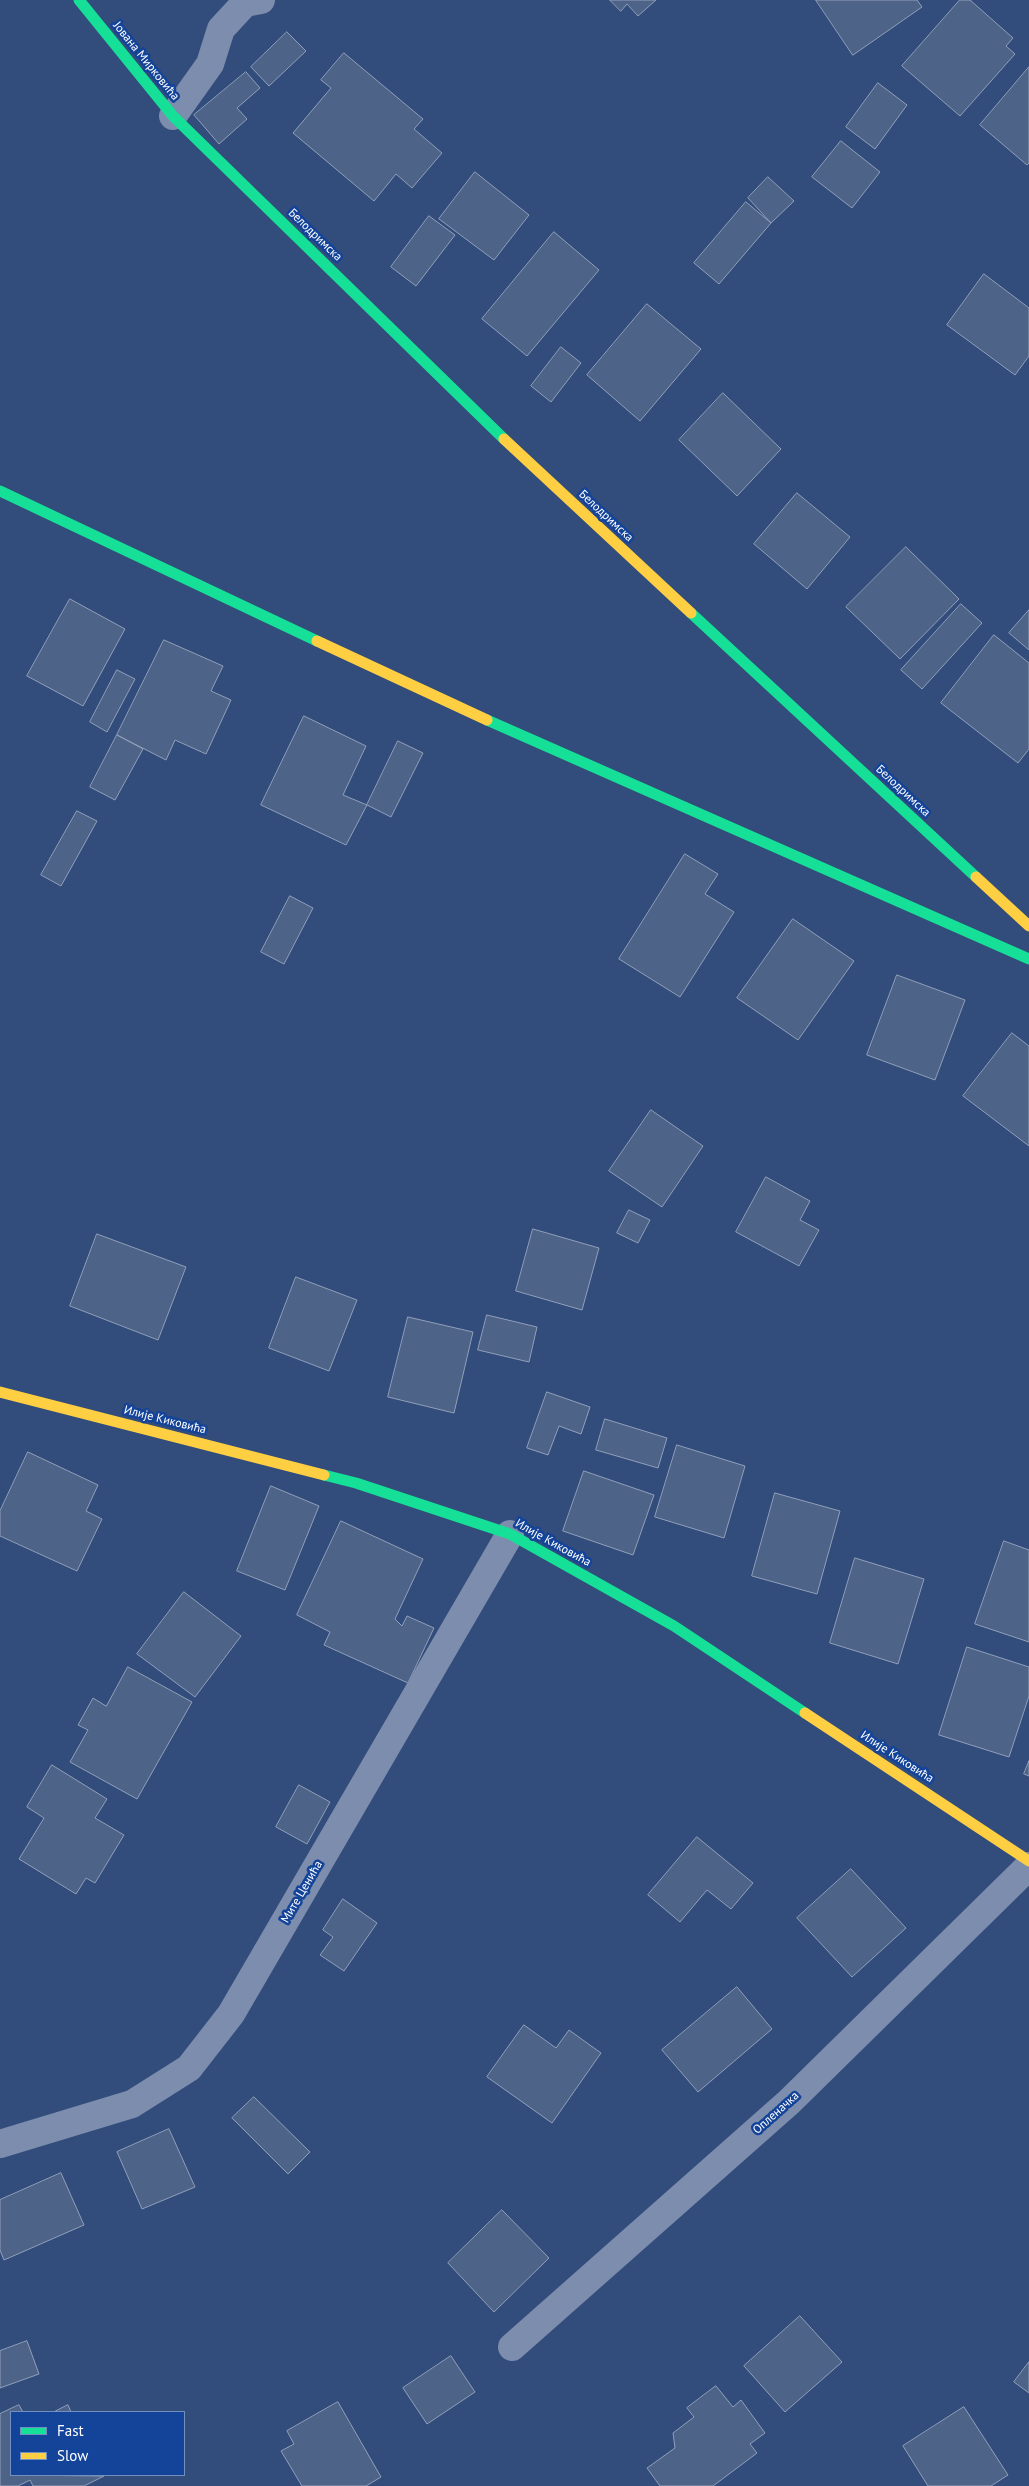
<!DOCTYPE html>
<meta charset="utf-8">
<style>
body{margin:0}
#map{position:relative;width:1029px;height:2486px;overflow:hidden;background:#324c7b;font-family:"PT Sans",sans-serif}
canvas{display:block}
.legend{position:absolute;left:10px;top:2411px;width:175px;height:65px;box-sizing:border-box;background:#144499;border:1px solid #728fc2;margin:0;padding:6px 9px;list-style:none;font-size:15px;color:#fff}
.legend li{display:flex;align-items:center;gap:10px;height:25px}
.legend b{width:25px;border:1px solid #728fc2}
</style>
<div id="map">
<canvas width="1029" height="2486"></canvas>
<ul class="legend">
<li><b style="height:6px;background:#16e098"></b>Fast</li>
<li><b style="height:6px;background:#ffcf43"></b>Slow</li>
</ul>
</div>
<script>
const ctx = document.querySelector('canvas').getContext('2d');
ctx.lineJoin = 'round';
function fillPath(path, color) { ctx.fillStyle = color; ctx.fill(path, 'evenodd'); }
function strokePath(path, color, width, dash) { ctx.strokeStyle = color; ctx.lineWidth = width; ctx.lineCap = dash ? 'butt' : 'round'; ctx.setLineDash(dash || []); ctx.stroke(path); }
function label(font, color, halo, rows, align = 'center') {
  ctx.font = font + ' "PT Sans",sans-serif'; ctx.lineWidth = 5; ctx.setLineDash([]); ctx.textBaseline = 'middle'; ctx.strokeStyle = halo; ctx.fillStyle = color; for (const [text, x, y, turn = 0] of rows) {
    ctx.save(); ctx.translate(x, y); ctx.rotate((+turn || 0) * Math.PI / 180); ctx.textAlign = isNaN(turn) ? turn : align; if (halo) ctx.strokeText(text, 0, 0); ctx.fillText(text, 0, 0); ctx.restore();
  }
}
const building = new Path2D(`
 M610,0H656L638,16L627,4L621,11Z
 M816,0H917L922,7L853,55Z
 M960,0H970L1013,38L1006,46L1015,54L960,116L902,66Z
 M287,32L306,51L269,86L251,67Z
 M344,53L423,119L414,129L442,153L412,188L396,174L374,201L293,133L331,88L321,80Z
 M1029,67V163L1027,165L980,125Z
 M246,72L260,88L237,108L247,119L219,144L194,115Z
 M878,83L907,105L875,149L846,127Z
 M841,141L880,172L852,208L812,177Z
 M475,172L529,215L494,260L439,219Z
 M768,177L794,201L771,223L748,198Z
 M746,202L771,223L719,284L694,263Z
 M429,216L455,235L416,286L391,267Z
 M554,232L599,270L527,356L482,319Z
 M984,274L1029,308V356L1015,375L947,325Z
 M647,304L701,349L640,421L587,375Z
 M561,347L581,363L551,402L531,386Z
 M723,393L781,449L737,496L679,440Z
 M797,493L850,537L807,589L754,544Z
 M906,547L959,599L900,659L846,607Z
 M70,599L125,629L83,706L27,676Z
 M961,604L982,623L922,689L901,670Z
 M1029,610V650L1009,633Z
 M994,635L1029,663V749L1018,763L941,703Z
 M164,640L223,666L211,691L231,700L206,754L175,740L166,760L117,735Z
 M117,670L135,679L107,732L90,722Z
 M304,716L366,746L343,795L367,805L346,845L261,805Z
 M117,735L143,749L115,800L90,787Z
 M398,741L423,753L391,817L367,805Z
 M77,811L97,821L61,886L41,875Z
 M685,854L718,874L705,894L734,912L680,997L619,959Z
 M290,896L313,908L284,964L261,952Z
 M793,919L854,961L798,1040L737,998Z
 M897,975L965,1000L935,1080L867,1055Z
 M1012,1033L1029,1046V1146L963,1096Z
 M651,1110L703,1146L662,1207L609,1171Z
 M766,1177L810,1201L800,1220L819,1230L799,1266L736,1232Z
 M629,1210L650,1220L638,1243L617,1233Z
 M533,1229L599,1248L582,1310L516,1291Z
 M97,1234L186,1267L158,1340L70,1306Z
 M296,1277L357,1300L329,1371L269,1348Z
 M487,1315L537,1327L529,1362L478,1350Z
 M408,1317L473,1332L454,1413L388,1397Z
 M547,1392L590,1407L581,1434L559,1426L548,1455L527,1448Z
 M605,1419L667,1438L658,1468L596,1450Z
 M677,1445L745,1466L724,1538L655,1517Z
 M28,1452L98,1485L86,1511L102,1519L77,1571L0,1536V1511Z
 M584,1471L654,1495L633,1555L563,1531Z
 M271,1486L319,1506L285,1590L237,1571Z
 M775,1493L840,1511L817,1594L752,1576Z
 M341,1521L423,1559L395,1619L402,1626L407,1616L434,1628L408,1683L324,1645L330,1632L297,1615Z
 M1004,1541L1029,1550V1642L975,1624Z
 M855,1558L924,1579L898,1664L830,1643Z
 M184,1592L241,1636L195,1697L137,1654Z
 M967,1647L1029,1667V1696L1009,1757L939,1735Z
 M128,1667L192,1702L137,1799L70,1762L88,1730L78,1725L93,1698L106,1706Z
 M1029,1761V1776L1024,1774Z
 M52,1765L107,1799L95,1818L124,1835L95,1883L86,1878L76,1894L19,1859L44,1818L27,1807Z
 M299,1785L330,1802L307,1844L276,1827Z
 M697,1837L753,1883L731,1909L707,1890L680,1922L648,1895Z
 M851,1869L906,1928L852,1977L797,1918Z
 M343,1899L377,1923L344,1971L320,1955L333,1937L323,1930Z
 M737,1987L772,2029L698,2092L662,2050Z
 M524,2025L556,2048L569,2030L601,2053L552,2123L487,2077Z
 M254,2097L310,2152L288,2174L232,2118Z
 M169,2129L195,2187L142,2209L117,2152Z
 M61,2173L84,2225L4,2260L0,2250V2200Z
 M502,2210L549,2258L494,2312L448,2263Z
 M800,2316L842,2362L785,2412L744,2366Z
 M27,2341L39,2374L0,2388V2351Z
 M451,2356L475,2392L427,2424L403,2388Z
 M1029,2362V2393L1014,2382Z
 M716,2386L733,2407L741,2400L765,2433L750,2444L757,2453L713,2486H660L647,2468L675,2448L673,2433L694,2417L687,2408Z
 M338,2402L381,2477L366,2486H302L281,2451L294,2444L287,2431Z
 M19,2405L23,2412H11V2475L104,2476L84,2486H33L30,2480L18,2486H0V2414Z
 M68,2405L71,2412H54Z
 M964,2407L1008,2475L991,2486H928L903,2446Z`);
const street = new Path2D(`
 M173,116L210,64L221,29L245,3L261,0
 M0,2144L132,2104L189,2068L231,2014L510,1534
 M512,2347L789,2102L1029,1866`);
const fast = new Path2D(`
 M79,0L173,116L504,439
 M0,491L317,641
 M691,613L976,877
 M487,720L1029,959
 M324,1475L356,1483L510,1534L674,1626L805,1713`);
const slow = new Path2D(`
 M504,439L691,613
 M317,641L487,720
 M976,877L1029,926
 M0,1392L324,1475
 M805,1713L1029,1861`);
const streetNames = [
 ["Јована Мирковића",146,61,51],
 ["Белодримска",315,235,44],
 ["Белодримска",606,516,43],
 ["Белодримска",903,791,43],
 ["Илије Киковића",165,1420,14],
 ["Илије Киковића",553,1543,29],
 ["Илије Киковића",897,1757,33],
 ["Мите Ценића",302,1892,-60],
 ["Опленачка",776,2113,-42]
];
fillPath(building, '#4e6388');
strokePath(building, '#91a0ba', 1);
strokePath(street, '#7d8dad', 28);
strokePath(fast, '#16e098', 11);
strokePath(slow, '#ffcf43', 11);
label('12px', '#fff', '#144499', streetNames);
</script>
